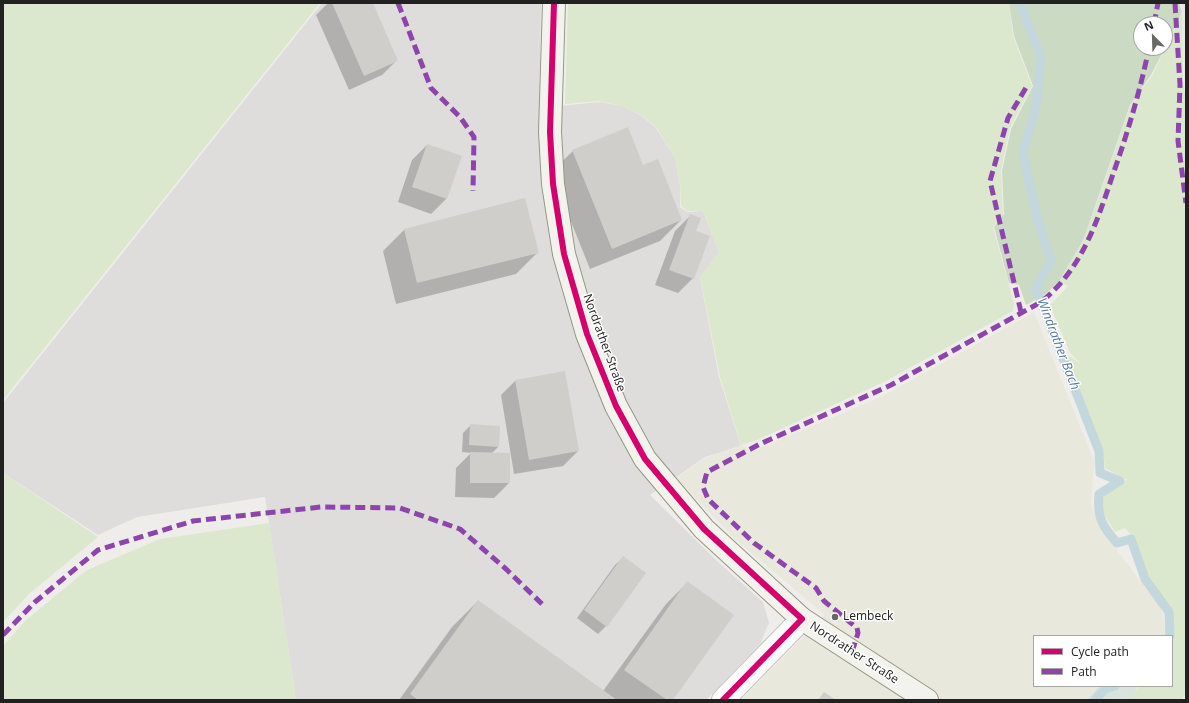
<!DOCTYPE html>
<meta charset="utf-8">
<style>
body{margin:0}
#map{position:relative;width:1189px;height:703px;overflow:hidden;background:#efedea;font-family:"Open Sans",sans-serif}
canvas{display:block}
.frame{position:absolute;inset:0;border:4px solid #212121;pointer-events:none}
.legend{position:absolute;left:1033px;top:635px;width:140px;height:52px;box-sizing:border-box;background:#fff;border:1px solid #a6a6a6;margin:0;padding:5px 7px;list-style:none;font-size:12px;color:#212121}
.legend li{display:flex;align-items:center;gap:8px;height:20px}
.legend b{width:20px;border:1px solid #a6a6a6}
.north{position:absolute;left:1133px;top:16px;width:40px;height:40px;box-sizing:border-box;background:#fff;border:1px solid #a6a6a6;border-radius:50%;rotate:337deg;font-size:11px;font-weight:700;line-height:16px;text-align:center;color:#212121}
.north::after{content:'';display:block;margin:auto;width:14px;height:18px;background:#696867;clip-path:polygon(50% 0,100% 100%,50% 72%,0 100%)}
</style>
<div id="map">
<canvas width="1189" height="703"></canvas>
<div class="frame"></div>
<ul class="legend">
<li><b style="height:5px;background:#d6006c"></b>Cycle path</li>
<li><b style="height:5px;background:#8e44ad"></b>Path</li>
</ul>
<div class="north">N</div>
</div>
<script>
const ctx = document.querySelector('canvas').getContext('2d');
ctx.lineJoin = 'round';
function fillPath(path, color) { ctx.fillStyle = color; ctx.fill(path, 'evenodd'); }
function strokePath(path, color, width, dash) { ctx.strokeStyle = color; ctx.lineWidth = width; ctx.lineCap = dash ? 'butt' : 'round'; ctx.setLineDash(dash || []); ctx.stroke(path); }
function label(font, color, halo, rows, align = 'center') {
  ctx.font = font + ' "Open Sans",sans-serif'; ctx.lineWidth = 3; ctx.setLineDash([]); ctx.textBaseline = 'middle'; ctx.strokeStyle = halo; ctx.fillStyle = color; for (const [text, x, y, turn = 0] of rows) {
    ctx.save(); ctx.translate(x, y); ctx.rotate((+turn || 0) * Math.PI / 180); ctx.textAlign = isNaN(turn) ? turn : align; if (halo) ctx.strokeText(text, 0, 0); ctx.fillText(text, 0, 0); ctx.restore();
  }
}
const residential = new Path2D(`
 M322,3H541L539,108L600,102L622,106L642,116L656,128L675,158L680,185V207L687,212L703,211L719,252L700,278L719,377L741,446L705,457L650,495L717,561L763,602L769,623L760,644L706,700H296L265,497L137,517L98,535L3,473V403Z`);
const farmland = new Path2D(`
 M1182,3H1186V95L1184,79Z
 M1034,312L1094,461L1091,505L1106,536L1161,608L1167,636H1034V686H1098L1085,700H741L825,615L735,539L676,478L705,458L741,445L753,451L883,396Z`);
const grass = new Path2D(`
 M3,3H320L3,400Z
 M568,3H1009L1013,36L1032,86L1010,128L1001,171L1003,215L993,227L1014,303L1013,311L888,380L757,440L741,445L720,377L700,277L719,252L703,211H687L681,206L680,184L675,158L657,128L643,116L622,106L599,101L565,104Z
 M1182,13L1183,79L1186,100V694L1181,700H1132V698L1138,686H1172V611L1148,577L1133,537L1125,528L1115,532L1102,511L1103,497L1110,490L1127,480L1105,468L1103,450L1066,354L1081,364L1070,353L1050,305L1068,286L1059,281L1083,242L1131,104L1152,76Z
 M3,473L98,537L29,594L3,622Z
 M269,523L296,700H3V646L26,620L87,570L160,539Z`);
const forest = new Path2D(`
 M1009,3H1179L1182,12L1165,47V24H1141V48H1165L1151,75L1130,105L1083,241L1059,281L1046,294L1026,305L1019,285L1009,283L994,227L1004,214L1002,171L1011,129L1033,86L1014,36Z`);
const wetland = new Path2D(`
 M1099,686H1137L1132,700H1086Z`);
const shadow = new Path2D(`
 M328,3H371L397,60L382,75L349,90L316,15Z
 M427,145L461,157L446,199L431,214L398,202L412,160Z
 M573,151L643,166L681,220L660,241L590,269L551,172Z
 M524,199L538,252L516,274L396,304L383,251L404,230Z
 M690,216L695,232L693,278L678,293L655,285L675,231Z
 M516,380L578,451L563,466L514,474L501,395Z
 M471,425L498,447L491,454L509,483L494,498L455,497L456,468L471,453L462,452L463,433Z
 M623,558L644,573L606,626L598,634L577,618L615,565Z
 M687,583L672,700H399L452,627L478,601L603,691L666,604Z`);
const stream = new Path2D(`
 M1020,3L1041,57L1036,106L1023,153L1037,217L1051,261L1036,289L1099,451L1100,473L1120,481L1099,494C1097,517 1102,526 1117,543L1131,539L1145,579L1169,612L1170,636
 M1095,700L1105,689L1115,686`);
const building = new Path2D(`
 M332,3H373L398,61L364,76Z
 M628,127L643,165L658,159L682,220L612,249L572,150Z
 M427,144L462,156L447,199L412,187Z
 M525,198L539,253L417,283L404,229Z
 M690,214L701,218L696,231L710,236L694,279L669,270Z
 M565,371L579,451L529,460L515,380Z
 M470,424L500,426L499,447L469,445Z
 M470,452L510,453V483H470Z
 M623,556L646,573L607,627L584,610Z
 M687,581L734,615L673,700H667L624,670Z
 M478,600L617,700H418L410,694Z
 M824,692L836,700H818Z`);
const tertiary = new Path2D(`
 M723,700L802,619`);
const secondary = new Path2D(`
 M554,3L550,132L553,184L564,254L587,334L616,406L645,459L704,529L802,619L927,700`);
const quiet = new Path2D(`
 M398,3L431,88L460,117L474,137L473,191
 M1175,3L1180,85L1178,141L1186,203
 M1154,24L1158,3
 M1021,312L990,181L1008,118L1027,86
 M3,635L35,602L98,550L193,521L321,507L400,508L460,529L506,569L542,604
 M852,652L858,633L857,628L824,601L816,588L754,543L708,499L703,487L707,472L760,444L891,385L1041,302C1082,269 1097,222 1113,174C1128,132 1140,91 1149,48`);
const cycleway = new Path2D(`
 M554,3L550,132L553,184L564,254L587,334L616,406L645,459L704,529L802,619L723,700`);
const markers = [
 [835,617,4,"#696867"]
];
const streetNames = [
 ["Nordrather Straße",604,343,70],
 ["Nordrather Straße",854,653,33]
];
const poiNames = [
 ["Lembeck",843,617]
];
const waterNames = [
 ["Windrather Bach",1058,344,69]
];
fillPath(residential, '#dedddb');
fillPath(farmland, '#e8e8dc');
fillPath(grass, '#dbe8cd');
fillPath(forest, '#cbdac3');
fillPath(wetland, '#dae4de');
fillPath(shadow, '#0003');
strokePath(stream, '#c3d7dd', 9);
fillPath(building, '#d0cecb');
strokePath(tertiary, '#c5c4c2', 24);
strokePath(secondary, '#959784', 24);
strokePath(tertiary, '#fdfcfc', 22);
strokePath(secondary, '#f3f3ed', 22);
strokePath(quiet, '#8e44ad', 5, [10, 5]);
strokePath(cycleway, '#d6006c', 6);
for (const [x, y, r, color] of markers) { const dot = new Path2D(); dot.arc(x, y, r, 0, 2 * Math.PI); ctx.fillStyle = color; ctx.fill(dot); strokePath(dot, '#fff', 1.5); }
label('12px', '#212121', '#fff', streetNames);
label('12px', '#212121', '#fff', poiNames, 'left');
label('italic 13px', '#55789f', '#fff', waterNames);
</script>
